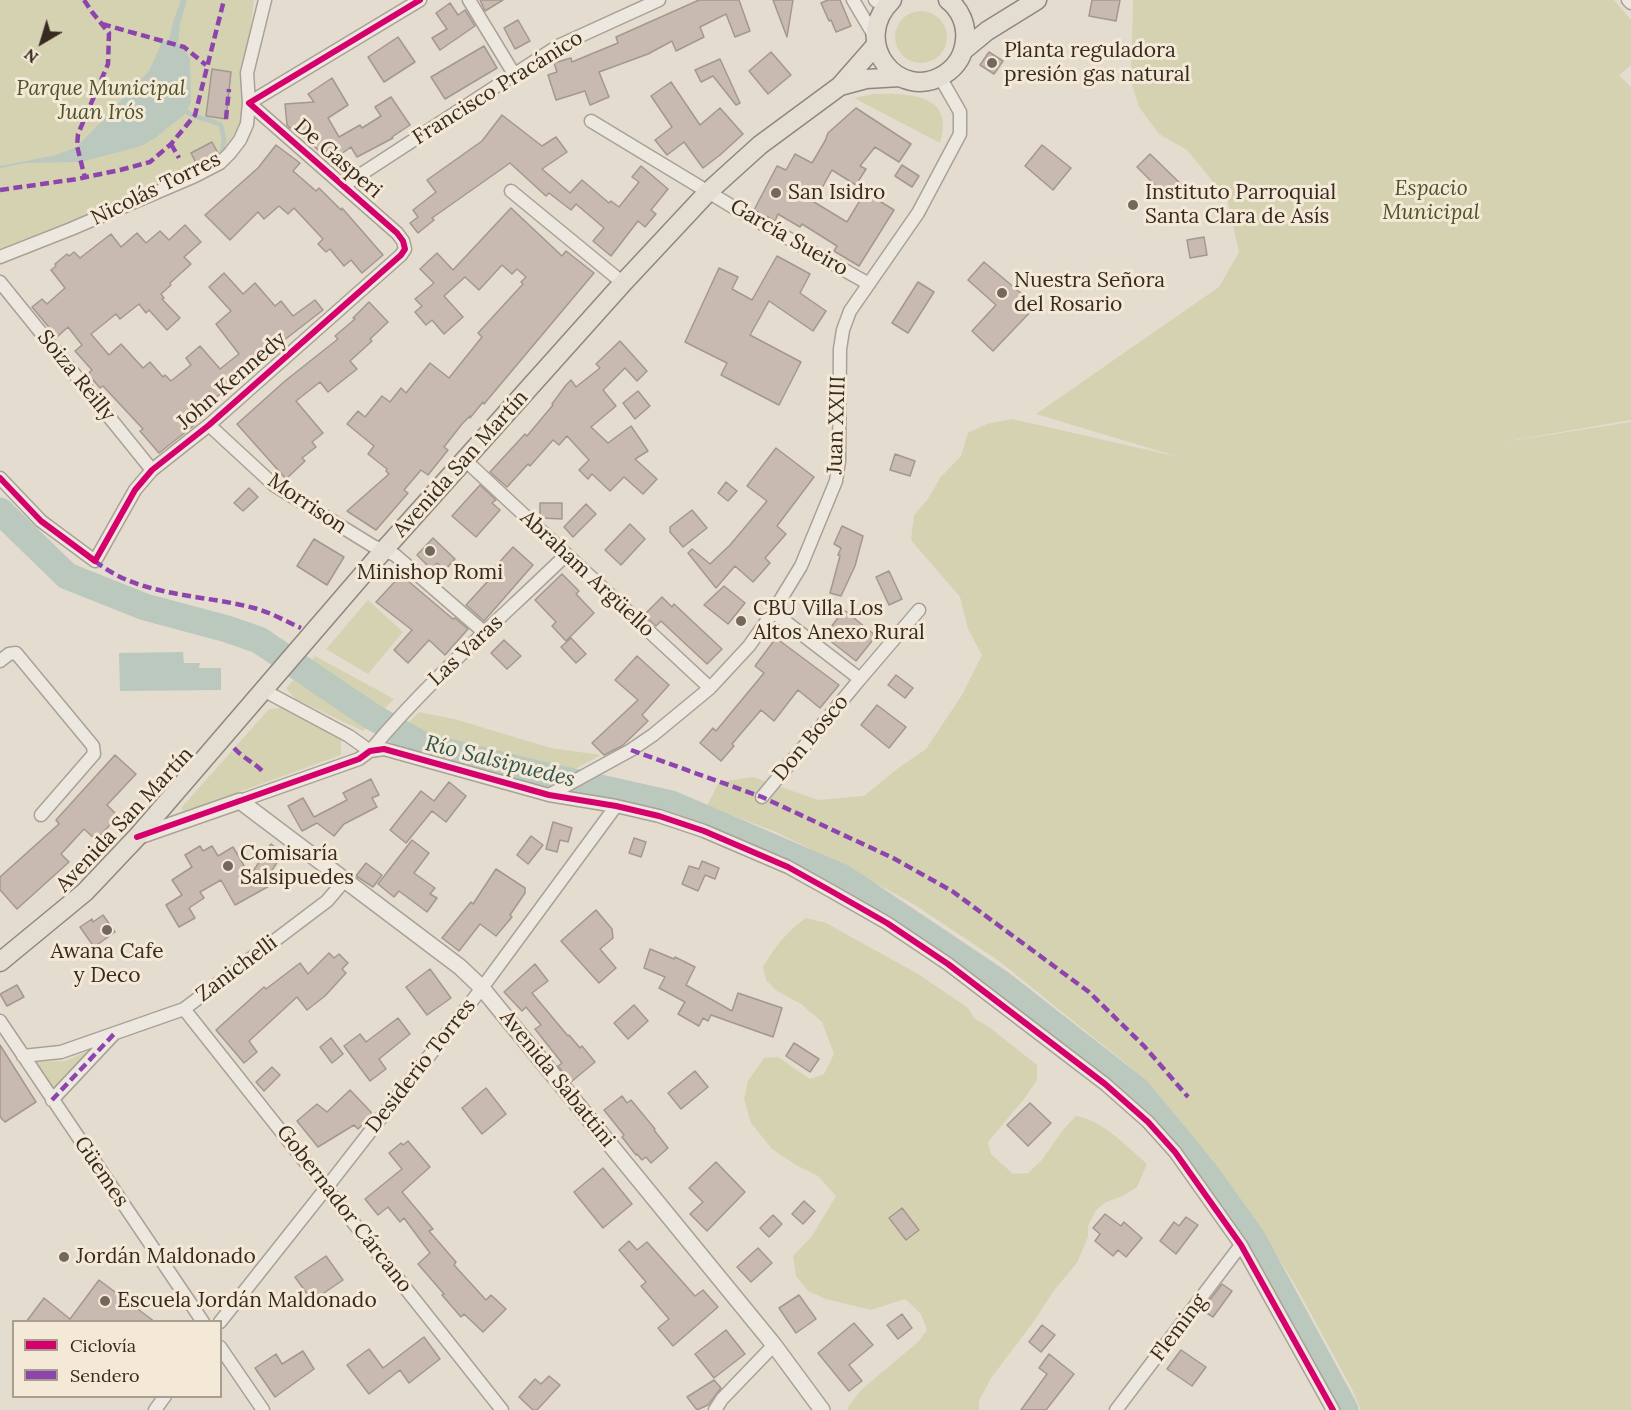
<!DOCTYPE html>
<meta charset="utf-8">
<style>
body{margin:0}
#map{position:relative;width:1631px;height:1410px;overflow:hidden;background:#e4dccf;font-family:Lora,serif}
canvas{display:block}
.legend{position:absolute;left:12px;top:1320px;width:210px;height:78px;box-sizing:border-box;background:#f4e9d6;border:2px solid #a99d8d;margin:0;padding:8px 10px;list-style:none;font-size:18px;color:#382a20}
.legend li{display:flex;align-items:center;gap:12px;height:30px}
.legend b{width:30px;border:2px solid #a99d8d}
.north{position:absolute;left:12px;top:12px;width:60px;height:60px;-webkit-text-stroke:4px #f4e9d6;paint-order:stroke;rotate:218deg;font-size:16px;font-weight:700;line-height:24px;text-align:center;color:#382a20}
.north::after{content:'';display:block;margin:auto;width:21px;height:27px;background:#382a20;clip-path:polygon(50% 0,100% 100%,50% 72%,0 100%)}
</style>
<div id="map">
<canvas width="1631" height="1410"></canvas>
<ul class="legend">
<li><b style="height:8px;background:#d6006c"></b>Ciclovía</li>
<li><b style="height:8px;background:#8e44ad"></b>Sendero</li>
</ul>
<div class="north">N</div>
</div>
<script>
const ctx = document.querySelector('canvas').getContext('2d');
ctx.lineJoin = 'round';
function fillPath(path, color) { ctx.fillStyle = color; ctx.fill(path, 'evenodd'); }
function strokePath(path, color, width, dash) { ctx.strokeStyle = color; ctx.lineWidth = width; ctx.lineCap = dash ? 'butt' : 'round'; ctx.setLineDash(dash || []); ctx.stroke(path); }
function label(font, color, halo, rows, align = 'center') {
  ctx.font = font + ' Lora,serif'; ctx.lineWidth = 6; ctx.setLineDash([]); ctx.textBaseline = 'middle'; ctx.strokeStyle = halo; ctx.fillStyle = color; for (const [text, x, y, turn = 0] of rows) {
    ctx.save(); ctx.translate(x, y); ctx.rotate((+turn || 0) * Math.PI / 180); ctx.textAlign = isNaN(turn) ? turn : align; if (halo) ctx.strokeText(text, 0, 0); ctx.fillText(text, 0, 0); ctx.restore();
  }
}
const green = new Path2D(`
 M0,0H254L245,75L246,104L242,124L227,150L171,181L0,253Z
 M1133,0H1614L1631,20V65L1619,75L1631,87V420L1497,443L1631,422V1410H1361L1351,1387L1294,1283L1254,1219L1213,1160L1130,1067L999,961L915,905L841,864L776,832L707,806L719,782L753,777L818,800L864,796L897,769L926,749L962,695L982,655L968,629L960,597L911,540L914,515L928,499L940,478L961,456L968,433L987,424L1012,419L1179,457L1036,414L1219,287L1239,252L1227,199L1187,150L1159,134L1139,107L1131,81Z
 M895 37a26 26 0 1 1 52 0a26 26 0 1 1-52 0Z
 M874,94C908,93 956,94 940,143L854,98Z
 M368,600L403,632L368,674L326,649Z
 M315,656L394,699L363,731L295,699L286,688Z
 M282,708L341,738V755L184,812L181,808L269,709Z
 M419,712L454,719L551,748L601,755L547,784L395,742V737Z
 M806,918L826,923L918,974L967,1007L975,1019L989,1027L1037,1065V1080L1024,1099L988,1142L991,1154L1013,1174L1028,1173L1041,1161L1063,1130L1076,1116C1104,1121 1126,1146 1147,1164L1137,1187L1123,1196L1106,1202L1096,1210L1088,1226V1237L1077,1263L1055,1289L1032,1324L991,1378L979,1401V1410H848V1407L861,1390L919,1341L927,1330L921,1314L905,1299L871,1310L826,1299L808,1291L796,1276L793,1256L812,1236L836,1196L818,1176L796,1165L772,1149L751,1123L744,1099L748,1081L764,1058L778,1057L810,1079L824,1074L834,1054L822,1022L801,1004L777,991L766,980L763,967C774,947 788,931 806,918Z
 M95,1048L50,1093L30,1062L65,1061Z`);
const water = new Path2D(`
 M181,0H187L180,24L178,45L184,47L190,59L191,102L185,114L155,138L141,146L81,162L25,163L0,168V166L56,155L77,147L149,71L163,40L169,42L173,22Z
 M183,652L184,663H200L199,668H221V690L120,691L119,653Z`);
const stream = new Path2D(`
 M183,109C198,121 206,117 221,125L224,139L222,153`);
const river = new Path2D(`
 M0,511L67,576L145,607L227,629L259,640L371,716L424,746L538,774L671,804L843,878L1000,983L1138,1091L1205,1172L1252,1238L1345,1410`);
const building = new Path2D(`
 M480,0H503L485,11Z
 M699,0H739L750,31L735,37L726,14L700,27L704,37L676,51L672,41L648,54L599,72L609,97L590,105L585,91L556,100L548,75L557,72L554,63L571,58L572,62L596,52L618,43L616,37Z
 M773,0H793L787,37Z
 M828,0H840L851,26L836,32L831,20L829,21L821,3Z
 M1092,0H1120L1116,21L1089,16Z
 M450,3L458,15L465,10L475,26L440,50L432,38L447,29L436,13Z
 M518,20L530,41L515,49L504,28Z
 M398,37L415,62L384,82L368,57Z
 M484,46L497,68L445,99L431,77Z
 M771,52L791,75L768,94L749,71Z
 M989,52L1003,61L994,74L980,65Z
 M720,59L740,103L736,105L713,76L701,82L695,70Z
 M212,69L231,72L226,119L206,116Z
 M332,78L348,105L328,118L339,137L360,125L362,128L381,116L375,107L391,97L410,125L392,137L393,138L357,157L351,147L333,160L323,146L318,150L294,128H290L287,125L285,104L314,102L308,94Z
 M671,82L700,125L720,108L743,134L720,155L703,168L684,142L667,155L655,140L672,127L651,96Z
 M856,108L911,144L899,162L875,147L860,166L866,169L856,185L832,170L814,202L847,222L865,192L894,210L859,266L834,251L837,246L802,224L800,227L778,214L775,221L754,210L777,166L786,170L795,154L812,163L825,141L828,133Z
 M502,115L542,146L556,137L567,152L542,169L570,193L582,180L609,203L611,201L619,207L639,182L632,177L641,166L668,189L651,210L656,214L645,227L638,221L611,256L593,241L604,228L576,204L571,210L549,193L546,196L510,163L432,218L434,220L418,233L410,223L418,217L413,210L436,192L427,180L482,141Z
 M212,142L218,153L197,165L191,153Z
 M276,145L300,163L293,171L316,191L319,188L341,210L342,208L383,255L362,273L351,260L344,266L330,249L326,252L318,244L323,239L294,208L288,214L279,206L264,219L258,212L230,240L205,215L258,168Z
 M1042,145L1071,168L1053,190L1025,166Z
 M1150,154L1183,186L1170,200L1137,167Z
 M902,165L919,176L912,187L895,176Z
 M511,208L562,256L566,251L594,273L484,404L483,402L470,418V416L462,424L444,447L448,450L428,475L421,470L404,490L408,493L376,530L347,511L389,474L386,471L387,469L368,454L374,446L347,424L358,411L365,417L382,396L390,402L401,388L406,393L430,363L449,378L482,337L478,333L523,284L521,282L526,277L517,269L512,274L502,265L479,290L465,277L444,296L463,317L444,334L432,320L426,325L415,312L422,306L415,299L434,283L420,269L437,253L453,270Z
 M185,225L201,242L184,257L191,264L170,283L171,285L161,294L164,298L162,299L180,318L167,330L149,310L146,313L139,304L120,319L116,314L91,334L109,355L121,344L143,368L150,362L163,377L165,375L171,381L191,365L186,358L200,346L220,369L239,354L216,324L231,311L209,287L224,273L243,294L255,283L275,306L281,301L293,316L315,300L323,310L283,341L254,368L214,399L216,400L193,419L197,423L159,453L140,431L143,429L103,386L100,388L88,374L92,370L75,351L82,345L68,327L57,337L32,307L42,299L47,304L65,288L51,270L56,266L55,264L67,254L69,256L74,252L80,258L111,234L121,247L137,233L146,243L160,231L169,240Z
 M1204,237L1207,255L1190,258L1187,240Z
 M777,256L810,274L800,293L826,311L813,331L769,301L750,335L801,362L779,405L721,375L727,363L685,342L719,268L738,277L732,289L752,300Z
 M984,262L1036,306L993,351L972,331L996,305L968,280Z
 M918,282L934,292L908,333L892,323Z
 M369,302L388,322L370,339L372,341L350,361L357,369L328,392L320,382L296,401L323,433L312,442L316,447L302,458L305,461L286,479L237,424L285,381L338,339L335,336L355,319L353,318Z
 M620,341L647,371L637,381L625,368L603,390L616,406L591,427L608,443L631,426L648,451L635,459L657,479L643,494L624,477L610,491L592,474L588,479L579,470L589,460L567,436L559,445L553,440L530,466L528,464L507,487L490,472L525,434L527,436L553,405L552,404L566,385L571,380L576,387L600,368L596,364Z
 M638,391L650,406L635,419L623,403Z
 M776,448L814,477L777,526L786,534L765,558L770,563L753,582L735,566L716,588L688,553L692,549L710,564L730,545L767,501L747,486Z
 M895,454L915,461L910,476L890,470Z
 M726,482L737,491L728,501L718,493Z
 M480,485L496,500L492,503L500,510L476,537L452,516Z
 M249,488L258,497L243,511L234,503Z
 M540,503H562V519L540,518Z
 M586,504L596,514L573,537L564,527Z
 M692,510L707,528L683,547L670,532V527Z
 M630,524L645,539L621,565L605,550Z
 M842,526L863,536L855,566L841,596L830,593L840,556L838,555L841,548L834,544Z
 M433,538L455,559L445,570L437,563L431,569L417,555Z
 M314,539L344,557L327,585L297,566Z
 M513,547L533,565L484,621L466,605L499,569L496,566Z
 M889,571L902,599L889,605L876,577Z
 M562,574L579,591L576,594L594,613L566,641L552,626L556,622L535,600Z
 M401,575L453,619L455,618L468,629L445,655L429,640L408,663L394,650L412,630L376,602Z
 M724,586L745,603L728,624L704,605Z
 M662,597L672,607L674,604L722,649L707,664L661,621L656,626L644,615Z
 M844,610L876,636L856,661L824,636Z
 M571,638L586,654L576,663L561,647Z
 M776,638L839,685L820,708L798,690L774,721L761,710L732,744L734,746L721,761L700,743L713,728L716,731L764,673L755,666Z
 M504,640L521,656L507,669L491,653Z
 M637,656L669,685L642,715L648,721L622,746L604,755L592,743L638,700L615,680Z
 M896,675L913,688L905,698L888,685Z
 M877,705L906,727L889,748L861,725Z
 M115,755L136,774L107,805L118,816L96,840L84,829L61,854L69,862L17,909L0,890V877L59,824L56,820Z
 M371,779L379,795L372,798L377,807L344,824L334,836L317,823L302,831L288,806L303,798L314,817L347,800L343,793Z
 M449,782L466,796L446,822L432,811L406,843L390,830L421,791L434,801Z
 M553,822L572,828L568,842L560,840L557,852L546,849Z
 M531,836L543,845L528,864L517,855Z
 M634,838L646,842L641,857L629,853Z
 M412,840L429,853L414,873L435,888L430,894L437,898L427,912L399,891L394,897L378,884Z
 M271,844L283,853L267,878L271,885L235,905L221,880L200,892L204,898L189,908L195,918L179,927L166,905L182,895L172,880L192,867L185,855L200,846L203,851L212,846L218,856L233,847L250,876Z
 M702,861L719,868L715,879L705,875L698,891L682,884L689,866L699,869Z
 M366,863L382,875L373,887L356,876Z
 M496,869L525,888V893L510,915L512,917L496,936L480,924L459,951L442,938L471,902L473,904Z
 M596,910L612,929L613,938L600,949L616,968L599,983L561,941Z
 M103,915L115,932L94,947L80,927L92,919L93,922Z
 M650,949L674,959L675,957L695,967L686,985L732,1011L738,993L782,1008L773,1037L711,1015L708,1021L703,1018L699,1026L678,1014L685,1002L659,988L665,977L644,968Z
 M329,953L334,958L339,954L348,963L342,969L346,973L325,996L307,1010L297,997L249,1041L257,1052L244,1063L216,1030L264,987L266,989L300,963L308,974Z
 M535,964L548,981L532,993L568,1036L569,1035L580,1048L582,1046L595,1062L571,1082L558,1066L562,1063L535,1029L541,1025L526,1007L522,1011L504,992Z
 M430,969L451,998L427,1015L406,987Z
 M17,985L24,997L7,1006L0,994Z
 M634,1005L648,1021L628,1039L614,1023Z
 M398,1018L410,1034L379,1059L386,1069L370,1081L344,1046L360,1034L366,1042Z
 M331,1038L343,1054L332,1063L320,1047Z
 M794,1043L819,1059L810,1072L786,1056Z
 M0,1045L36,1102L5,1122L0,1117Z
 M272,1067L280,1075L264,1091L256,1082Z
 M695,1071L708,1087L681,1109L668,1093Z
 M486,1088L506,1114L482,1134L462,1108Z
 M350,1090L371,1112V1116L358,1129L354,1125L318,1147L297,1121L317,1104L327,1112Z
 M622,1096L627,1103L631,1100L655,1129L654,1130L668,1148L651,1163L646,1157L642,1160L637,1154L636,1155L622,1137L624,1135L604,1110Z
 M1030,1103L1051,1123L1028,1146L1007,1125Z
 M408,1141L430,1167L402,1192L433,1229L429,1231L456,1262L454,1265L486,1300L491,1295L506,1309L483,1332L464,1314L461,1317L442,1295L444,1294L418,1264L430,1253L404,1218L400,1222L388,1207L378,1215L365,1199L402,1169L389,1153L401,1143L403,1145Z
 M716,1162L745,1192L707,1231L690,1214L703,1202L689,1188Z
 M603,1168L632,1204L603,1228L574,1192Z
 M804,1201L815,1211L803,1224L792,1214Z
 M902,1208L919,1230L906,1240L889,1218Z
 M1105,1214L1121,1226L1124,1222L1142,1238L1126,1257L1118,1250L1113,1256L1095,1241L1100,1234L1093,1228Z
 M773,1215L782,1224L769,1237L760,1228Z
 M1186,1217L1198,1225L1176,1254L1160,1241L1174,1222L1179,1226Z
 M629,1241L637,1250L647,1242L695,1296L703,1290L718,1307L673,1346L658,1328L669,1319L641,1286L646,1282L619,1250Z
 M758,1248L772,1263L751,1282L737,1267Z
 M326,1256L343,1280L312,1301L295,1277Z
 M99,1280L155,1322H26L44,1298L70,1319Z
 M1222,1284L1232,1291L1213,1317L1202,1310Z
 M799,1295L816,1319L796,1333L779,1308Z
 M902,1314L912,1328L898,1339L887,1325Z
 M854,1323L873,1345L849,1365L862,1381L849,1391L818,1353Z
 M1042,1325L1055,1335L1041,1352L1029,1342Z
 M726,1330L745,1354L714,1378L695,1354Z
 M424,1337L440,1359L409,1383L400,1370L369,1394L347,1365L369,1349L383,1368Z
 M1181,1350L1206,1367L1192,1386L1167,1369Z
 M303,1351L314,1369L275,1397L255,1368L276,1354L282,1364Z
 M1049,1354L1074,1374L1046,1410H1021L1047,1374L1039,1368Z
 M549,1376L560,1385L537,1410H533L519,1397L535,1379L541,1384Z
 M714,1380L721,1388L708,1405L697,1410L687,1397Z`);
const minor = new Path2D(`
 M469,0L514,74
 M853,0L875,37
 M875,0L885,7
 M1628,0L1631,3
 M591,121L738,210L869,284
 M343,186L558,46L659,0
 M511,191L623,283
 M0,257L71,229L195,176L220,163L230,153L240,140L247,124L249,103L247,73L265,0
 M0,282L152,470
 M209,425L274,485L373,546L395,555L485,633
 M465,460L710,688
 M0,478L41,521L95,561L135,490L152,470L209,425L401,255L405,249L403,241L397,233L249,103L420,0
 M773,612L860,679L919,610
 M0,661L9,654L16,653L93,746L94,754L41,815
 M263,690L349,736L370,751
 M370,751C429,680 500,619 566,555
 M549,795L631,750L653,735L710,688L749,646L773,612L801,566L836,481L839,461L840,349L843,330L850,311L918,213L960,134V112L940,77
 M762,797L860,679
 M240,801L359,759L370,751L384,749L549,795L616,806L659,816L704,831L788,867L831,891L887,923L948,964L1105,1084L1148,1122L1175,1152L1241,1245L1333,1410
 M184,1009L502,1410
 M0,1021L203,1322
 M23,1056L61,1052L184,1009L327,901L345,880
 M52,1100L113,1035
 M220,1322L327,1187L482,988L616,806
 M220,1347L263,1410
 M155,1410L165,1396
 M715,1410L722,1399L774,1345
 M1116,1410L1241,1245`);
const tertiary = new Path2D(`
 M137,837L240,801L460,967L482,988L774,1345L822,1410`);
const primary = new Path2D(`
 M892,0C849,42 899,104 945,74C957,66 964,54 965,40C967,25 960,9 948,0
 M964,50L987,31L1037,0
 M840,86L866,79L900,77
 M0,962L85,892L137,837L383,551L623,283L708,192L760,145L840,86L876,45`);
const quiet = new Path2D(`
 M84,0L92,12L109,33L108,64L78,134L77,146L85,178
 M102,24L184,47L206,65
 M226,119L229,89
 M171,144L179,158
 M0,190L77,179L120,170L150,162L171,144L195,115L224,0
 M95,561C139,597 201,594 254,608C270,612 285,621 301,628
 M234,748C244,759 256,763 265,774
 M631,750L762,797L893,858L952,891L1089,992L1144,1046L1188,1097
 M52,1100L114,1034`);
const cycleway = new Path2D(`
 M0,478L41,521L95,561L135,490L152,470L209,425L401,255L405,249L403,241L397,233L249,103L420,0
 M137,837L359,759L370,751L384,749L549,795L616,806L659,816L704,831L788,867L831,891L887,923L948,964L1105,1084L1148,1122L1175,1152L1241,1245L1333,1410`);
const markers = [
 [992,63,6,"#74685d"],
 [776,193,6,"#74685d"],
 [1133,205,6,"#74685d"],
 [1002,293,6,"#74685d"],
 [430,551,6,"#74685d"],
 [741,621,6,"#74685d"],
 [228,866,6,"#74685d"],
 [107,930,6,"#74685d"],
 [64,1257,6,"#74685d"],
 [105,1301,6,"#74685d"]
];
const poiNames = [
 ["Planta reguladora",1004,51],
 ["presión gas natural",1004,75],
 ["San Isidro",788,193],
 ["Instituto Parroquial",1145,193],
 ["Santa Clara de Asís",1145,217],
 ["Nuestra Señora",1014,281],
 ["del Rosario",1014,305],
 ["Minishop Romi",430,573,"center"],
 ["CBU Villa Los",753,609],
 ["Altos Anexo Rural",753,633],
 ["Comisaría",240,854],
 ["Salsipuedes",240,878],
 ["Awana Cafe",107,952,"center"],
 ["y Deco",107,976,"center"],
 ["Jordán Maldonado",76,1257],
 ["Escuela Jordán Maldonado",117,1301]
];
const streetNames = [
 ["Francisco Pracánico",498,88,-32],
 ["De Gasperi",338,159,41],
 ["Nicolás Torres",156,189,-26],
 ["García Sueiro",789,238,30],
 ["Soiza Reilly",76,376,51],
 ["John Kennedy",232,381,-41],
 ["Juan XXIII",837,425,-88],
 ["Avenida San Martín",461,464,-48],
 ["Morrison",307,504,34],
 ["Abraham Argüello",587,574,43],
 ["Las Varas",466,651,-43],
 ["Don Bosco",811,738,-50],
 ["Avenida San Martín",125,820,-47],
 ["Zanichelli",237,969,-37],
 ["Desiderio Torres",421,1066,-52],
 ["Avenida Sabattini",557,1079,51],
 ["Güemes",101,1172,56],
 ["Gobernador Cárcano",344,1209,52],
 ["Fleming",1179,1328,-53]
];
const parkNames = [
 ["Parque Municipal",101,89],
 ["Juan Irós",101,113],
 ["Espacio",1431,189],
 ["Municipal",1431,213]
];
const waterNames = [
 ["Río Salsipuedes",500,762,14]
];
fillPath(green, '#d5d2b2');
fillPath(water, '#bac8be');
strokePath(stream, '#bac8be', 4.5);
strokePath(river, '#bac8be', 27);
fillPath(building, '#c8bab0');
strokePath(building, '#a4988e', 1.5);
strokePath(minor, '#a9a198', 15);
strokePath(tertiary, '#a9a198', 18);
strokePath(primary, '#8f877f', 21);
strokePath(minor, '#ece8e0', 12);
strokePath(tertiary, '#ece8e0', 15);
strokePath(primary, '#e3ddd2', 18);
strokePath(quiet, '#8e44ad', 4.5, [9, 4.5]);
strokePath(cycleway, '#d6006c', 6);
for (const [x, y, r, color] of markers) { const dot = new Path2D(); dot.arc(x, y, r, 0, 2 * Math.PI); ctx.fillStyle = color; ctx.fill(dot); strokePath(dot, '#f4e9d6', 2); }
label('21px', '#382a20', '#f4e9d6', poiNames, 'left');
label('21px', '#382a20', '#f4e9d6', streetNames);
label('italic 21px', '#4d5428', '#f4e9d6', parkNames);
label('italic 22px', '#305751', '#f4e9d6', waterNames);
</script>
